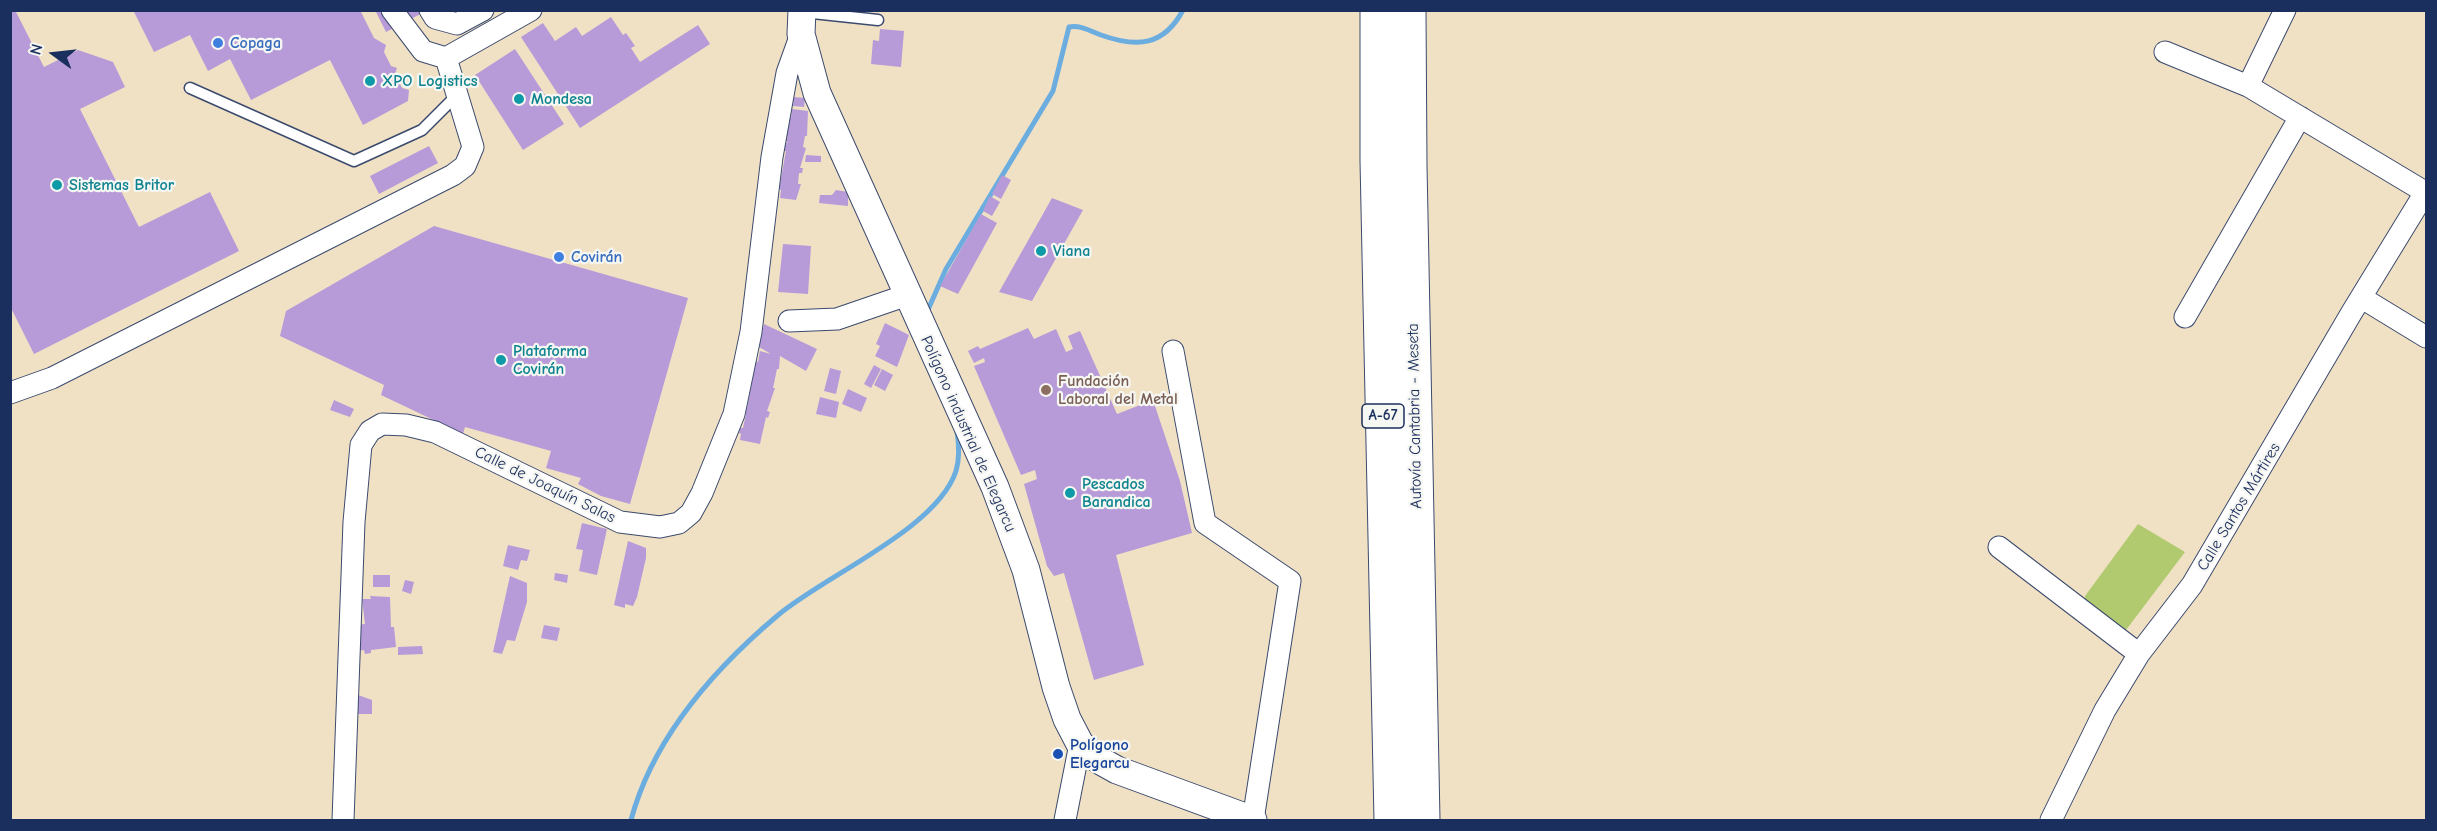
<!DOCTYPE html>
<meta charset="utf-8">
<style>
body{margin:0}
#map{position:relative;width:2437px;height:831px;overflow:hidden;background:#f0e1c5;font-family:"Comic Neue",sans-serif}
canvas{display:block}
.frame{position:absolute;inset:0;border:12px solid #1b2f5e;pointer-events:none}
.north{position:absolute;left:24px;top:24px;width:60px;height:60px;-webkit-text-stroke:4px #f6f6f2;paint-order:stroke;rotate:285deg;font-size:16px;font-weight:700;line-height:24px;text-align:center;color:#1b2f5e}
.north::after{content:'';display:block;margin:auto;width:21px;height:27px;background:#1b2f5e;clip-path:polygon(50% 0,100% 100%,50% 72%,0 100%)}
</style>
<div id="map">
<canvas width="2437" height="831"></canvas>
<div class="frame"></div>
<div class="north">N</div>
</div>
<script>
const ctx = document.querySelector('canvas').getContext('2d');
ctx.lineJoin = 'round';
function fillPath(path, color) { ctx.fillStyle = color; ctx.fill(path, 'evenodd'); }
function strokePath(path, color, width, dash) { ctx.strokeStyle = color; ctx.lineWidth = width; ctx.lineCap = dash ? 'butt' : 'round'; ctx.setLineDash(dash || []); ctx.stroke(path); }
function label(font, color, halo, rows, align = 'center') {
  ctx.font = font + ' "Comic Neue",sans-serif'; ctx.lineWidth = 4.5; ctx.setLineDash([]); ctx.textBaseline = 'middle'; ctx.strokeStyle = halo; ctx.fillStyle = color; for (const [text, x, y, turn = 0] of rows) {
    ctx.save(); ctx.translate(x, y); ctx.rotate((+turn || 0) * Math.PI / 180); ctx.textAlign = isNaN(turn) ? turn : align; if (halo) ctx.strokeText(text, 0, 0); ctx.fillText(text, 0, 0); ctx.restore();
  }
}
const green = new Path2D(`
 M2138,524L2185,552L2126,630L2085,601V596Z`);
const stream = new Path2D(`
 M927,312L946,269L1053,91L1069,27C1081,25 1090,31 1101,35C1137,48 1164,46 1183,10
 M631,820C653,738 713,670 777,616C824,576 937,529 956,471C960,458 959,444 957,431`);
const building = new Path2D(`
 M10,10H15L44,67L78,50L113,62L125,87L80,109L139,227L210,192L239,251L34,354L10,306Z
 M133,10H360L374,38L386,45L384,52L391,66L397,68L395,74L402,88L409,90L408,101L363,125L330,60L251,100L230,59L208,71L190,35L154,52Z
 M375,10H428L386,32Z
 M611,17L623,35L626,33L635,46L631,48L640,62L698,25L710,44L580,128L521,37L543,23L555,41L576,27L582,36Z
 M880,29L904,31L901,67L871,64L873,40L879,41Z
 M515,49L564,124L523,150L475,75Z
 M794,97L805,98L804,107L793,106Z
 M792,109L808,111L807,136H805L803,147L806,148L800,168H803L802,173H799L798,184H801L796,200L780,198L781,190L779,189L786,151H784L785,144L788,142L785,141V137L788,138L786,135L787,128H789L788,117L791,118Z
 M429,146L438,163L379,194L370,176Z
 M806,155L821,156V162H805Z
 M1002,175L1011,180L1001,199L992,194Z
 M836,190L848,192V206L819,203L820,195H832Z
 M990,196L1000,202L992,216L983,211Z
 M1052,198L1083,210L1032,301L999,292Z
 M981,214L997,223L958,294L940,286Z
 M434,226L688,298L630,504L601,496L578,484L581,478L546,468L551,451L465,427L463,434L381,395L384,385L280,336L286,311Z
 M783,244L811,246L808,294L778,292Z
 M885,323L909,335L897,367L875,356L880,346L876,344Z
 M764,324L817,349L806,371L780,356L779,369H777L773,388H775L767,411L770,412L768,418L766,417L760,444L740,440L741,434L739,433L740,428H743L746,414L743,413L745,407L747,408L756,361L758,362L760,351L771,354L759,347Z
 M1028,328L1034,339L1056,329L1066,352L1073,349L1068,336L1080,331L1117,414L1153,400L1180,481L1192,533L1116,555L1144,665L1094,680L1064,573L1054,576L1047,566L1024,484L1037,479L1035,470L1021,475L974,366L985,362L984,358L974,363L968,351L978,346L980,349Z
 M874,365L881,369L871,388L864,384Z
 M830,368L841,371L836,394L824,391Z
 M882,369L893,375L885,391L874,385Z
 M848,389L867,398L861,412L842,404Z
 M820,397L839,402L836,418L816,414Z
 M334,400L354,409L350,417L330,410Z
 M582,523L607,529L597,575L579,571L583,550L576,549Z
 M628,541L646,548V558L637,597L633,606L625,604V608L614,605Z
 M508,545L530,550L527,561L521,560L518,570L503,566Z
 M555,573L568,575L567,583L554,580Z
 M373,575H390V587H373Z
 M510,576L527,583V602L515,641L507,640L502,654L493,652Z
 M405,580L414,582L411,594L402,591Z
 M370,596L390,597L391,627H394L396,647L371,650V653L365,654L364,650L357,651L355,625L365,624L362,599H371Z
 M544,625L560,628L557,641L541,638Z
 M422,646L423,654L398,655V647Z
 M358,695L372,700V714H357Z`);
const service = new Path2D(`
 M803,12L878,20
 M190,88L354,161L422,130L458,94`);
const minor = new Path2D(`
 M430,10L435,18L457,24L483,10
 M2165,52L2248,86L2425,192
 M446,58L531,10
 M2248,86L2285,10
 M2362,298L2426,337
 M2185,317L2300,117
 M789,321L837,319L907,295
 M1173,351L1205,523L1290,581L1253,820
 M10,393L52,378L453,175L465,166L473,147L446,58L423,51L392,10
 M1999,547L2139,654
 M343,820L354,522L361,445L370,431L382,424L406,425L435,432L620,522L660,527L679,523L691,513L702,493L734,414L751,332L772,157L787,73L801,34
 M1065,820L1080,744
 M2051,820L2105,710L2139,654L2192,585L2352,312L2426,191`);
const tertiary = new Path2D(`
 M802,10L801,34L817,93L995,487L1026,570L1056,687L1067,719L1080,744L1099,760L1117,770L1253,820`);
const motorway = new Path2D(`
 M1377,10V161L1391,820
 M1409,10L1410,165L1423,820`);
const markers = [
 [218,43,6,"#3f7fe0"],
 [370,81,6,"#0f9aa8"],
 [519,99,6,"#0f9aa8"],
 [57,185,6,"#0f9aa8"],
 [1041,251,6,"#0f9aa8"],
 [559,257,6,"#3f7fe0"],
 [501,360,6,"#0f9aa8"],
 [1046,390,6,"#8d6e63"],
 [1070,493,6,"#0f9aa8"],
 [1058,754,6,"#1a4fb4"]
];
const shields = [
 [1383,416,42]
];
const shieldNames = [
 ["A-67",1383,416]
];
const shopNames = [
 ["Copaga",230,43],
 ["Covirán",571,257]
];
const cultureNames = [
 ["XPO Logistics",382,81],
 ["Mondesa",531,99],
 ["Sistemas Britor",69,185],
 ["Viana",1053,251],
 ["Plataforma",513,351],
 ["Covirán",513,369],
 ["Pescados",1082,484],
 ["Barandica",1082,502]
];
const educationNames = [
 ["Fundación",1058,381],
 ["Laboral del Metal",1058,399]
];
const streetNames = [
 ["Autovía Cantabria - Meseta",1415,416,-91],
 ["Polígono industrial de Elegarcu",968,434,66],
 ["Calle de Joaquín Salas",545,485,26],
 ["Calle Santos Mártires",2239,507,-59]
];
const transitNames = [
 ["Polígono",1070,745],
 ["Elegarcu",1070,763]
];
fillPath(green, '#b2ca6f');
strokePath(stream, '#6cade0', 5);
fillPath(building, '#b79ad8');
strokePath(service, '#3b4a6d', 13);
strokePath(minor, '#3b4a6d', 23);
strokePath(tertiary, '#3b4a6d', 29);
strokePath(motorway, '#3b4a6d', 35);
strokePath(service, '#fff', 10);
strokePath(minor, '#fff', 21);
strokePath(tertiary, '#fff', 27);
strokePath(motorway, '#fff', 33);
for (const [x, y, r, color] of markers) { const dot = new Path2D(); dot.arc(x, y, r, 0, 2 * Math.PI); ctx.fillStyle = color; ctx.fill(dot); strokePath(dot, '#f6f6f2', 2); }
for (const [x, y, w] of shields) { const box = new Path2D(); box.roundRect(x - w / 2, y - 12, w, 24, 4.5); ctx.fillStyle = '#f6f6f2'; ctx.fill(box); strokePath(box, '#1b2f5e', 1.5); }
label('bold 15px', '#1b2f5e', null, shieldNames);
label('bold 16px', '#366cbe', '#f6f6f2', shopNames, 'left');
label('bold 16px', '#0d838f', '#f6f6f2', cultureNames, 'left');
label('bold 16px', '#785e54', '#f6f6f2', educationNames, 'left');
label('16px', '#1b2f5e', '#f6f6f2', streetNames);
label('bold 16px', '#164399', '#f6f6f2', transitNames, 'left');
</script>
